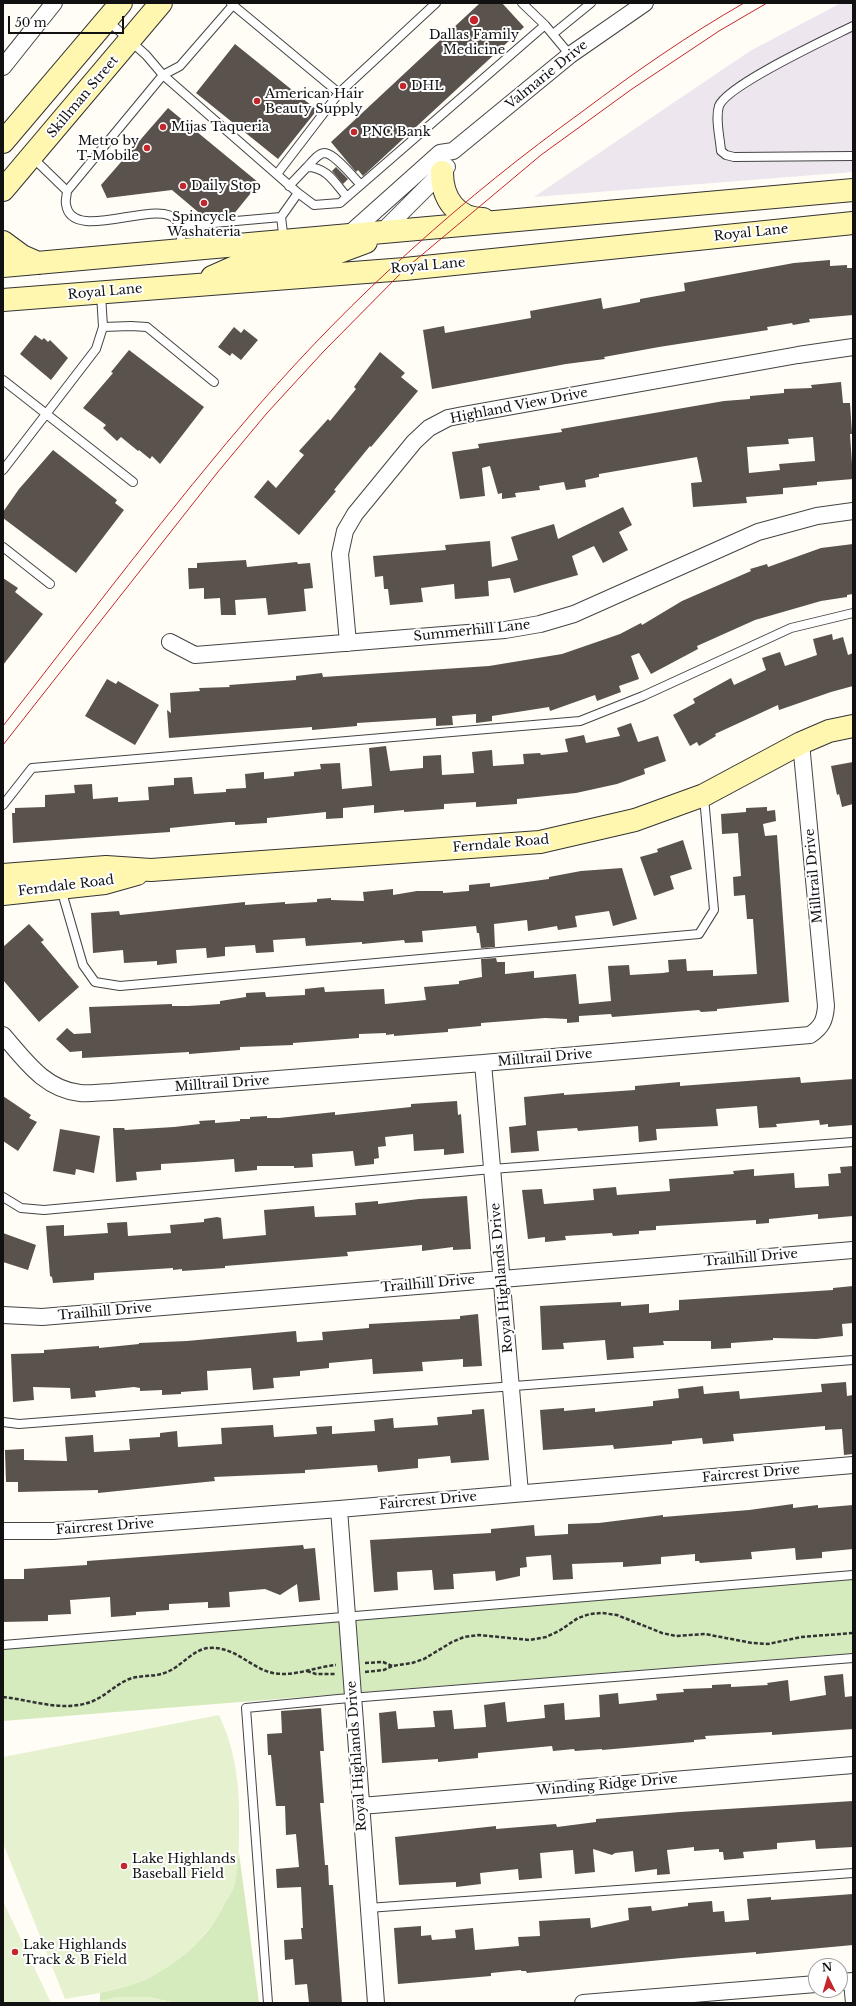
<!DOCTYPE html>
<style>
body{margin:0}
#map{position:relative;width:856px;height:2006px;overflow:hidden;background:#fffdf5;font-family:"Libre Baskerville",serif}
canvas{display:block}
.frame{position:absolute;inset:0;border:4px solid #111;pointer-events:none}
.north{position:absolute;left:808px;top:1958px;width:40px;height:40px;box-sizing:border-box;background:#fff;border:1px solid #a0a0a0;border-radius:50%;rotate:355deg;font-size:11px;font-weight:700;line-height:16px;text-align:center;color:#111}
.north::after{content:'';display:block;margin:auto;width:14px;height:18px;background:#c4262e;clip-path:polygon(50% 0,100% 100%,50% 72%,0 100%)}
.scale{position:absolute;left:8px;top:16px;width:116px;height:18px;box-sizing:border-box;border:2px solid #111;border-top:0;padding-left:5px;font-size:12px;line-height:14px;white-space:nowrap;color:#111;-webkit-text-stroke:3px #fff;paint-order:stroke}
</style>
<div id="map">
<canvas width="856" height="2006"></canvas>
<div class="frame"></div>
<div class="north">N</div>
<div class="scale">50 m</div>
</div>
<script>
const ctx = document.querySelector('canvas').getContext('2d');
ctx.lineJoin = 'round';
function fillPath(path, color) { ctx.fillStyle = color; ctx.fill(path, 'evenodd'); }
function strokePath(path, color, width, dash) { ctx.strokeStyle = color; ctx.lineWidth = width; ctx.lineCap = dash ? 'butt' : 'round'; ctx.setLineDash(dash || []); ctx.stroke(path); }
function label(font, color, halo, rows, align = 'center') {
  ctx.font = font + ' "Libre Baskerville",serif'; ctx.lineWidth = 4; ctx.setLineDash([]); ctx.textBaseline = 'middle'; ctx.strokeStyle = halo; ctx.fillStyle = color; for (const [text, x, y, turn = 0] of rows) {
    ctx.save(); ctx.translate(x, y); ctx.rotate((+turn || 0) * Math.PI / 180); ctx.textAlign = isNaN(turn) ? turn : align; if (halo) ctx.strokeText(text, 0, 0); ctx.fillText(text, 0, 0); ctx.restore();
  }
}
const industrial = new Path2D(`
 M841,3H853V172L534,197L750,51Z`);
const green = new Path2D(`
 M853,1573V1653L3,1721V1644Z
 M239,1853L259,2003H176L148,1997H133L100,2001V1992C115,1988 130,1985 145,1980C152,1977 159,1971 166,1967C210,1941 231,1903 239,1853Z`);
const pitch = new Path2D(`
 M219,1715C236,1751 240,1787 239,1827C239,1846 239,1868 234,1887C232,1893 227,1900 224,1905C206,1939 181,1962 147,1979C122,1991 91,1994 65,1999L3,1843V1757Z
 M3,1901L51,2003H3Z
 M116,1997H148L176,2003H99L100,2001Z`);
const building = new Path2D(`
 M480,3H502L524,27L363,176L358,170L356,172L331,142Z
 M235,44L317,110L278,159L196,93Z
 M168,108L259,183L233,215L204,217L172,190L107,198L101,185Z
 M336,167L348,179L343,184L332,171Z
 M830,260V266L847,265V268H853V315L809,319L810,322L793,325L792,323L767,327L768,330L659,347L604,357L605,359L566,364L432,389L423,330L444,326L445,333L531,318L530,311L601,298L603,309L640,302V299L685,291L684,283L794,263Z
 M234,327L241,333L244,329L258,340L241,360L232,353L230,356L218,347Z
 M35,335L42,340L44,338L48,342L50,340L68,358L51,380L20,354Z
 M129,350L204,407L160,464L152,456L150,459L139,450L138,451L121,437L117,441L103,428L106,425L83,408L113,373L111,372Z
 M380,352L405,373L401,377L418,391L371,447L370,446L334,490L336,491L299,535L254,497L268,480L276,488L304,455L299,451L328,419L330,421L356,389L354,387Z
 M841,382L843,403H850L852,434H850L853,479L817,482V485L783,488V494L746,497L747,503L693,507L691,483L702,482L697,457L599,474V477L585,480L586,487L566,490L564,482L539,486L540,490L515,493L516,497L502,499V493L498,494L490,466L482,468L485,496L460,499L452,452L479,448L478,444L562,432L561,429L724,401L750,399V396L784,393V389L812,388L811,385ZM813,437L815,461L779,464L780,470L749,473L747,447L789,444L788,439Z
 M53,450L117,500L115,503L124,510L76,573L3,518V512L19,489Z
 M623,507L632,525L619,532L628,550L603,563L594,546L572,556L578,575L514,593L510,578L488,581L489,596L455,599L454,584L421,588L423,602L390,605L388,589H384L383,576L375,577L373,556L446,550L445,545L490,541L492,567L518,560L511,537L554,524L558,539Z
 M853,544V594L847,595V597L821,601L755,620L697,646L698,649L651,674L639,653L631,656L639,679L619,686L621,692L597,701L595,695L550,711L549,707L492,716V721L476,723V714L452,716L453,725L436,726V718L357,723V726L312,730V727L169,738L167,710L171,713L170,693L200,691L199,688L230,687L229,685L296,680V676L322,673L323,677L489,666L562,654L620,634L641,623L642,625L682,601L751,571L750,569L767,564L768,567L821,548Z
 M246,560L247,567L297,562L298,564L310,563L313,588L304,589L306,611L268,615L266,598L235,600L236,615H221L220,598L204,599V588L189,589L188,568H197V563Z
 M3,578L18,588L15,592L43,614L3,665Z
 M832,634L833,640L843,637L848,655L853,653V686L831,692L779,710L778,705L715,734L716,736L699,746L697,742L690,746L673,715L695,703L693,699L731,678L734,685L766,670L762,658L780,652L785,666L817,655L813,639Z
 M107,679L116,684L118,681L159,705L135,745L85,716Z
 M631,723L638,742L658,736L666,761L644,769L645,774L617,784L576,793L517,799V804L476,807V802L444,804V809L404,812V810L374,813V805L343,808V818L326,819V812L267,818V823L235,825V822H229L170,828V832L13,843L12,813H15V808L45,807V795L75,793L74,785L92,784L93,799L118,797V802L149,800L148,787L174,785V778L192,777L194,794L226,792V789L246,788L245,774L264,772V779L294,776V772L321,769L320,764L340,763L342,789L372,786L369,748L386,746L390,771L423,768V756L441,755L442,775L474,773L472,752L492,750L493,766L524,764L523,754L540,753L541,755L568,752L565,739L584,735L586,743L620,736L617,728Z
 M853,762V804L842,807L839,794L837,795L831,766Z
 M767,807V811L775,810L776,821L763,824L765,836L777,835L789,1002L717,1009V1011L701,1012L699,1010L612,1017L611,1014L579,1016V1022L567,1023V1019L545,1018L481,1023V1026L448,1029V1032L394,1036V1034L386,1035V1033L359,1034V1038L293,1043V1045L240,1047V1050L189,1054V1052L82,1058V1051L70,1052L56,1039L67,1028L74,1034L91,1033L89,1007L172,1004V1006H188L220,1004V1001L246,997V993L265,992L266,997L305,995V989L324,987L325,992L384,989L385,1004L426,1000L424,987L459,984V981L482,977L481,959L496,958L497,962H505V974L534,971V978L576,974L579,1004L611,1001L608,966L629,965L630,975L663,973L669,972L668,960L686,959L687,971L713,970V976L757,974L753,919H747L745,895L734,896L733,877L741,876L738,833L722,834L721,814L746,812V808Z
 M683,840L692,869L670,876L674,889L654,896L640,857L658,852L657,849Z
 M622,868L637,919L613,926L609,911L575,916L577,927L558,930L557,926L528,931L527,920L494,924L495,947L481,948L479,933H477L476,926L422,931L423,942L405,943L404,940L362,944V942L306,946L305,938L273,940L274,952L256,953L255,945L225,947V956L207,958L206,948L176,950L177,963L157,965V961L124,963L123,950L93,953L91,913L119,911L120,915L245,902V905L285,902V904L317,902V899L331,898V900L364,901L363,892L393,889V895L417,891H443V893L469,891V885L490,883V887L549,879V877L581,871Z
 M29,924L44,940L41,942L79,987L39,1022L3,980V947Z
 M800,1077L801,1083L853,1079V1125L828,1127V1124L820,1125L819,1120L776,1124L777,1127L759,1128L757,1106L716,1109L718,1126L656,1129L657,1140L639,1142L638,1126L578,1131L577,1128L537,1131L539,1151L511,1153L509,1127L526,1125L524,1097L564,1093V1095L635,1090V1086L680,1082V1086Z
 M3,1096L31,1115L29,1118L37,1122L18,1151L3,1141Z
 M457,1101L458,1115L461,1114L464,1153L444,1155V1149L414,1151L413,1134L385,1137L386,1146L378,1147L379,1158L374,1159V1164L355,1166L353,1151L312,1154L313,1167L294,1168V1166H257V1170L235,1172L234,1159L195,1162L161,1164V1170L136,1172L137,1180L116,1182L113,1128H124L125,1130L174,1127L200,1124L199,1121L215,1120V1123L240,1121V1119H250V1117L267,1116V1118H279L335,1112V1115L411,1107V1104Z
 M60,1129L100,1136L94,1173L76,1169L75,1175L53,1171Z
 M853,1166V1216L818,1219V1214L769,1219V1223L756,1224V1220L656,1226V1230L639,1231V1234L613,1236L612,1233L597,1234L565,1236L566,1240L545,1242V1237L528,1239L522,1190L542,1189L544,1204L594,1200L593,1189L616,1187L617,1195L670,1191L669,1179L734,1174L733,1171L754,1169V1176L794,1173L795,1188L829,1186L828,1174L841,1173L840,1167Z
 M467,1196L471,1249L453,1250V1247L422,1251V1245L347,1252L348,1256L225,1266V1268L182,1271V1269L173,1270V1268L94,1273V1280L53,1283L52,1277L50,1276L46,1226L64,1225V1236L108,1233L107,1223L127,1222L128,1236L171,1233L170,1225L204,1222V1219L217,1217L221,1218L223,1239L266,1235L264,1210L314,1206L315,1217L356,1215L355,1203L378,1201V1204L419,1199Z
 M3,1233L36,1245L28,1270L3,1262Z
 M853,1286V1323L842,1324L843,1336L816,1339L773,1338V1340L731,1343V1348L711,1349V1341H663L664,1345L633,1347L634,1358L607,1360L605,1340L563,1343L564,1349L542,1350L540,1306L621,1302V1306L649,1304V1313L679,1310V1300L833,1290V1288Z
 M478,1314L482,1366L463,1367V1359L422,1362L423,1371L373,1374L372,1359L329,1363V1368L300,1371V1376L273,1378L274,1388L253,1390L251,1368L207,1371L208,1390L181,1392V1394L162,1395V1390L140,1391V1388L134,1387L95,1391L96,1397L71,1399L70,1388L33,1387L34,1400L13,1402L11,1354L44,1353V1350L99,1346V1348L139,1344V1343L187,1341L296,1331L297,1342L323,1340L322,1332L369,1328V1324L460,1319V1316Z
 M846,1382L847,1396L853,1395V1454L844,1455L842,1429L825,1430V1426L733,1434L734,1441L703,1444L702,1438L672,1441V1444L614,1449L613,1445L543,1450L540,1410L564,1408V1411L595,1408V1412L653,1406V1401L679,1398L678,1389L703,1386L704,1394L739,1391L740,1399L822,1392L821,1384Z
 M484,1409L489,1460L451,1463L450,1456L418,1459V1468L378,1472L377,1465L305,1470V1473L214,1477L215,1481L98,1493V1490L18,1492V1482H6L5,1450L24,1449V1460L67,1461L65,1437L93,1435L94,1452L130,1450L129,1439L160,1437V1433L177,1431L178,1447L222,1444L221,1428L273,1425L274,1437L317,1434L316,1427L332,1426V1434L375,1431L374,1420L393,1418L394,1428L438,1425L437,1417L472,1414V1410Z
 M793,1504V1508L818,1505V1508L853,1505V1549L822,1552V1558L796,1560L795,1548L751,1552L752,1559L712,1562L700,1563L699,1561H695V1554L661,1557V1564L623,1567V1562L572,1564L573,1579L553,1580L551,1555L526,1557L527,1567L520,1568V1576L496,1581L495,1571L453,1574L454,1589L434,1590L432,1570L397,1572L398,1590L374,1592L370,1540L491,1533V1529L534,1525L535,1536L568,1534V1524L599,1523L663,1515V1517L749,1510Z
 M303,1545L304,1549L315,1548L320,1600L299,1602L297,1584L280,1595L265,1589L229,1592L230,1607L208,1608V1602L169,1604V1610L136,1612V1615L111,1617L110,1597L70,1600L71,1614L48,1615V1621L3,1622V1579H24V1569L87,1565V1561Z
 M843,1674L845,1697L853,1696V1729L772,1735V1732L705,1736L706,1739L694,1740V1742L602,1750V1749L575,1751L574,1749L553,1751L552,1746L478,1753V1758L438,1762V1759L382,1763L379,1713L396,1711L398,1729L435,1727L433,1711L452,1710L454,1729L486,1727L484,1705L505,1702L507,1722L545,1718L544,1705L564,1703L565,1720L600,1717L599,1695L618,1693L619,1704L657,1700L656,1694L684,1692L683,1689L712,1688V1685L731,1684V1687L768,1685L767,1683L788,1680L790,1701L826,1695L824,1676Z
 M321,1708L324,1751H320L324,1803H320L325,1865H328L329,1885H333L342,2003H309L307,1984L295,1985L293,1959L285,1960L284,1940L302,1939L301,1928H303L301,1887L277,1888L276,1869L299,1867L296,1834L286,1835L285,1806H276L271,1755H268L267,1734L282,1733L281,1711Z
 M853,1801V1847L816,1849L815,1840L777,1843V1849L743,1852L744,1858L724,1860L723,1852H719V1849L694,1851V1847L667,1850L670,1874L657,1875V1869L635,1872L633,1851L615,1853L612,1855L593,1849L595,1872L575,1874L573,1850L540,1853L542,1878L519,1880L518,1869L480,1873L481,1884L456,1887V1882L399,1885L395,1837L496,1826V1829L556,1824L557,1827L596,1822V1819L680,1812Z
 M853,1894V1945L756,1954V1952L682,1958L527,1973L526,1971H521V1970L491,1973V1976L398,1984L394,1928L421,1926V1936L431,1935L432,1940L456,1938L455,1930L473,1928L475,1950L519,1946L518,1937L540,1936L539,1921L590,1918L591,1928L629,1920L628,1908L651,1906L652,1911L688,1906V1903L712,1901L713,1912L724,1911L725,1922L749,1920L747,1899L771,1897V1900Z`);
const path = new Path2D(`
 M365,1663L383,1662L392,1666
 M307,1671L316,1674H336
 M365,1672L384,1670L392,1666L412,1663L424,1659L452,1642L464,1637L479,1635L530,1640L546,1637L559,1631L578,1618L590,1614L602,1613L617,1615L662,1633L676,1636L705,1634L752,1643L768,1644L801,1637L853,1633
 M3,1697C32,1700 64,1713 93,1701C107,1695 117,1683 132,1678C143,1675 156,1677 167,1672C182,1666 193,1649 209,1648C235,1646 250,1668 273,1673C294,1677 315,1667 336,1665`);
const lane = new Path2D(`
 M522,3L545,25L570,55
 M233,5L339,93L436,3
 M108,21L146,55L163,75L180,66L233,5L231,3
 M853,26C829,38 727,85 719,106C715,118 720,138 721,151L726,155L734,157L853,156
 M553,34L591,3
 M32,157L67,191
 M307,167C312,162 318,153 325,153C335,154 354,178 361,185
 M277,174L339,93
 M289,186L307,167C327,167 335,183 347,197
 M180,226L281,217
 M284,241L281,217L298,193
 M181,250C181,240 182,228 176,220C159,197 71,245 66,204C65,200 67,195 67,191L163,75L298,193L314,205L340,203L545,25
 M103,327L131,326L147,327L214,382
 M3,380L133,482
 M3,470L96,349L103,327L101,294
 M3,547L50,584
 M3,805L32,768L580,721L643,696L791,628L853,613
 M61,889L83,965L95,982L120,986L699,934L714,910L704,797
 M3,1197L21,1208L44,1210L492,1169L853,1142
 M3,1422L19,1424L853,1360
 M3,1645L853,1575
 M368,1908L853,1873
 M848,1982L850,2003
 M268,2003L246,1708L338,1699L853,1658`);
const street = new Path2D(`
 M3,67L54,3
 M381,233L447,167
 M347,236L440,153L453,151L570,55L645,3
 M170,642L195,655L505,630L540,624L574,614L758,532L817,516L853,511
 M348,643L340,554L345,531L355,514L414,442L429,428L448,418L463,415L798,355L853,347
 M3,1035C25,1060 44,1089 80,1093C90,1094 101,1092 111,1092L483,1063L810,1035C822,1027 825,1020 826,1006L801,743
 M483,1063L520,1493
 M3,1315L42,1317L853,1250
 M339,1509L376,2003
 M3,1531H53L339,1509L853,1465
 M361,1806L853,1765
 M840,1982L853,1981
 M583,2003L816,1984`);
const secondary = new Path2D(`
 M3,142L121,3
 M442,172C442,198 456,219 483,219
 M3,190L161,3
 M3,242L22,256L38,263
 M3,266L853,190
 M212,277L246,262L331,255L366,242
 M3,300L405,269L853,223
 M3,875L106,867L151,870L540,842L635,820L704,795L801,743L829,731L853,726
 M3,894L105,883L137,874`);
const tram = new Path2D(`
 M3,726C87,619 169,509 258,406C354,295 464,197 583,111C635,72 688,35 744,3
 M3,745L217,473L267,413L324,351L405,269L541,155L632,89L719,31L767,3`);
const markers = [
 [474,20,5,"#c4262e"],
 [403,86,4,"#c4262e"],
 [257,101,4,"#c4262e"],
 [163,127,4,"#c4262e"],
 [354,132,4,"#c4262e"],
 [147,148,4,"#c4262e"],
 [183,186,4,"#c4262e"],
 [204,203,4,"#c4262e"],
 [124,1866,4,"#c4262e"],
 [15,1952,4,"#c4262e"]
];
const poiNames = [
 ["Dallas Family",474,35,"center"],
 ["Medicine",474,50,"center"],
 ["DHL",411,86],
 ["American Hair",265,94],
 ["Beauty Supply",265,109],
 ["Mijas Taqueria",171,127],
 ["PNC Bank",362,132],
 ["Metro by",139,141,"right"],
 ["T-Mobile",139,156,"right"],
 ["Daily Stop",191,186],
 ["Spincycle",204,217,"center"],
 ["Washateria",204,232,"center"],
 ["Lake Highlands",132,1859],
 ["Baseball Field",132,1874],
 ["Lake Highlands",23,1945],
 ["Track & B Field",23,1960]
];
const streetNames = [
 ["Valmarie Drive",547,75,-39],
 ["Skillman Street",83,97,-50],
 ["Royal Lane",751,233,-6],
 ["Royal Lane",428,266,-5],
 ["Royal Lane",105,292,-5],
 ["Highland View Drive",519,406,-11],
 ["Summerhill Lane",472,631,-6],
 ["Ferndale Road",501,844,-5],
 ["Milltrail Drive",814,876,-95],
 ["Ferndale Road",66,886,-7],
 ["Milltrail Drive",545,1058,-5],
 ["Milltrail Drive",222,1084,-4],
 ["Trailhill Drive",751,1258,-5],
 ["Royal Highlands Drive",502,1278,-95],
 ["Trailhill Drive",428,1284,-5],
 ["Trailhill Drive",105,1312,-5],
 ["Faircrest Drive",751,1474,-5],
 ["Faircrest Drive",428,1501,-5],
 ["Faircrest Drive",105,1527,-4],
 ["Royal Highlands Drive",357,1756,-94],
 ["Winding Ridge Drive",607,1785,-5]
];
fillPath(industrial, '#eee6ef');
fillPath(green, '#d5ebbd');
fillPath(pitch, '#e6f2cf');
fillPath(building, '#5a524d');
strokePath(lane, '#444', 10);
strokePath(street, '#444', 18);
strokePath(secondary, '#333', 24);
strokePath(path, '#333', 2.5, [4, 2]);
strokePath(lane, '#fff', 8);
strokePath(street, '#fff', 16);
strokePath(secondary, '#fff6b0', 22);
strokePath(tram, '#c4262e', 1);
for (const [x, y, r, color] of markers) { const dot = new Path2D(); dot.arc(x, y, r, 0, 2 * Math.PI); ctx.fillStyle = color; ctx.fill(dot); strokePath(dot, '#fff', 1.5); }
label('13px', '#111', '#fff', poiNames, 'left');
label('13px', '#111', '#fff', streetNames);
</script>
